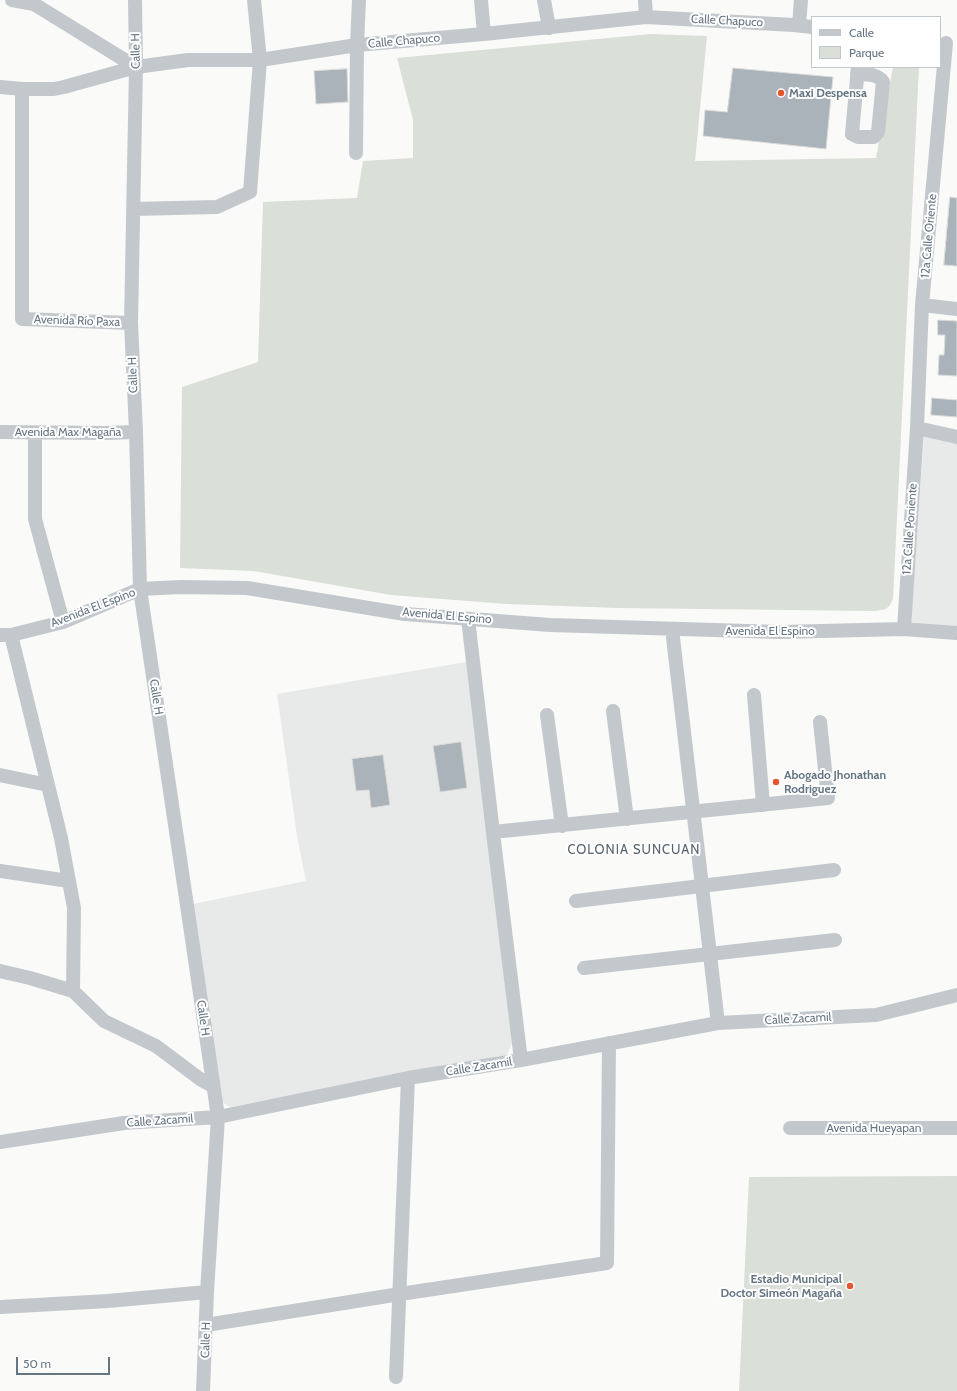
<!DOCTYPE html>
<meta charset="utf-8">
<style>
body{margin:0}
#map{position:relative;width:957px;height:1391px;overflow:hidden;background:#fafaf8;font-family:Cabin,sans-serif}
canvas{display:block}
.legend{position:absolute;left:811px;top:16px;width:130px;height:52px;box-sizing:border-box;background:#fff;border:1px solid #c1c8cd;margin:0;padding:5px 7px;list-style:none;font-size:12px;color:#657683}
.legend li{display:flex;align-items:center;gap:8px;height:20px}
.legend b{width:20px;border:1px solid #c1c8cd}
.scale{position:absolute;left:16px;top:1357px;width:94px;height:18px;box-sizing:border-box;border:2px solid #657683;border-top:0;padding-left:5px;font-size:12px;line-height:14px;white-space:nowrap;color:#657683;-webkit-text-stroke:3px #fff;paint-order:stroke}
</style>
<div id="map">
<canvas width="957" height="1391"></canvas>
<ul class="legend">
<li><b style="height:5px;background:#c3c8cc"></b>Calle</li>
<li><b style="height:11px;background:#dadfd7"></b>Parque</li>
</ul>
<div class="scale">50 m</div>
</div>
<script>
const ctx = document.querySelector('canvas').getContext('2d');
ctx.lineJoin = 'round';
function fillPath(path, color) { ctx.fillStyle = color; ctx.fill(path, 'evenodd'); }
function strokePath(path, color, width, dash) { ctx.strokeStyle = color; ctx.lineWidth = width; ctx.lineCap = dash ? 'butt' : 'round'; ctx.setLineDash(dash || []); ctx.stroke(path); }
function label(font, color, halo, rows, align = 'center') {
  ctx.font = font + ' Cabin,sans-serif'; ctx.lineWidth = 4; ctx.setLineDash([]); ctx.textBaseline = 'middle'; ctx.strokeStyle = halo; ctx.fillStyle = color; for (const [text, x, y, turn = 0] of rows) {
    ctx.save(); ctx.translate(x, y); ctx.rotate((+turn || 0) * Math.PI / 180); ctx.textAlign = isNaN(turn) ? turn : align; if (halo) ctx.strokeText(text, 0, 0); ctx.fillText(text, 0, 0); ctx.restore();
  }
}
const built = new Path2D(`
 M924,436L957,442V627L911,622Z
 M466,662L512,1043L507,1055L230,1107L219,1100L193,904L306,881L297,836L277,694Z`);
const green = new Path2D(`
 M651,34L707,36L695,161L876,158L893,67H919L893,599C889,609 885,610 875,611L619,608L506,604L391,595L254,571L180,568L182,387L258,362L263,202L357,198L363,161L413,158V120L397,58Z
 M957,1176V1391H739L749,1177Z`);
const building = new Path2D(`
 M733,68L833,77L826,149L703,136L705,110L727,112Z
 M347,69L348,102L316,104L314,71Z
 M950,197L957,198V266L944,265Z
 M938,320L957,321V376L938,375L939,355H944L945,335H938Z
 M932,398L957,400V417L931,415Z
 M461,742L467,788L440,792L433,746Z
 M383,755L390,805L371,808L369,790L356,791L352,759Z`);
const minor = new Path2D(`
 M12,0L34,4L136,67
 M135,0L136,67L131,323L136,432L140,589L193,946L218,1117L207,1292L203,1391
 M481,0L484,34
 M544,0L549,28
 M645,0L646,17
 M799,25L801,0
 M857,74C867,75 877,73 883,82L878,132L874,137H858L852,134L858,67
 M0,87L22,89H54L64,87L136,67L188,60H260L357,45L484,34L646,17L794,25L812,27
 M22,89V319L131,323
 M356,153L357,45L359,0
 M133,209L217,207L250,192L260,60L254,0
 M922,305L957,309
 M917,428L957,437
 M0,432L105,433L136,432
 M35,433V519L63,622
 M468,619L494,841L521,1060
 M672,629L718,1023
 M904,629L917,428L922,305L946,43
 M0,635H11L63,622L140,589L181,587L247,588L405,614L550,625L780,632L904,629L957,633
 M11,635L61,838L74,908L73,991
 M754,695L763,805
 M613,711L627,819
 M547,715L562,826
 M0,775L48,785
 M493,832L828,798L820,722
 M0,871L69,881
 M576,901L834,870
 M584,968L835,940
 M0,971L30,978L73,991L104,1021L156,1046L200,1079L213,1086
 M790,1128H957
 M0,1142L124,1123L218,1117L408,1078L521,1060L718,1023L876,1015L957,995
 M0,1307L108,1301L207,1292
 M206,1325L400,1294L607,1263L609,1043
 M396,1377L408,1078`);
const markers = [
 [781,93,4,"#e4572e"],
 [776,782,4,"#e4572e"],
 [850,1286,4,"#e4572e"]
];
const streetNames = [
 ["Calle Chapuco",727,21,3],
 ["Calle Chapuco",404,41,-5],
 ["Calle H",136,51,-91],
 ["12a Calle Oriente",929,236,-85],
 ["Avenida Río Paxa",77,321,2],
 ["Calle H",133,375,-92],
 ["Avenida Max Magaña",68,432],
 ["12a Calle Poniente",910,529,-86],
 ["Avenida El Espino",93,608,-21],
 ["Avenida El Espino",447,616,5],
 ["Avenida El Espino",770,631],
 ["Calle H",156,697,81],
 ["Calle H",203,1018,82],
 ["Calle Zacamil",798,1019,-3],
 ["Calle Zacamil",479,1067,-9],
 ["Calle Zacamil",160,1121,-4],
 ["Avenida Hueyapan",874,1128],
 ["Calle H",206,1340,-88]
];
const poiNames = [
 ["Maxi Despensa",789,93],
 ["Abogado Jhonathan",784,775],
 ["Rodriguez",784,789],
 ["Estadio Municipal",842,1279,"right"],
 ["Doctor Simeón Magaña",842,1293,"right"]
];
const neighbourhoodNames = [
 ["COLONIA SUNCUAN",634,850]
];
fillPath(built, '#e8e9e9');
fillPath(green, '#dadfd7');
fillPath(building, '#aab3b9');
strokePath(building, '#dcdcda', 1);
strokePath(minor, '#c3c8cc', 14);
for (const [x, y, r, color] of markers) { const dot = new Path2D(); dot.arc(x, y, r, 0, 2 * Math.PI); ctx.fillStyle = color; ctx.fill(dot); strokePath(dot, '#fff', 1.5); }
label('12px', '#657683', '#fff', streetNames);
label('bold 12px', '#657683', '#fff', poiNames, 'left');
ctx.letterSpacing = '1px';
label('13px', '#57646e', '#fff', neighbourhoodNames);
ctx.letterSpacing = '0px';
</script>
